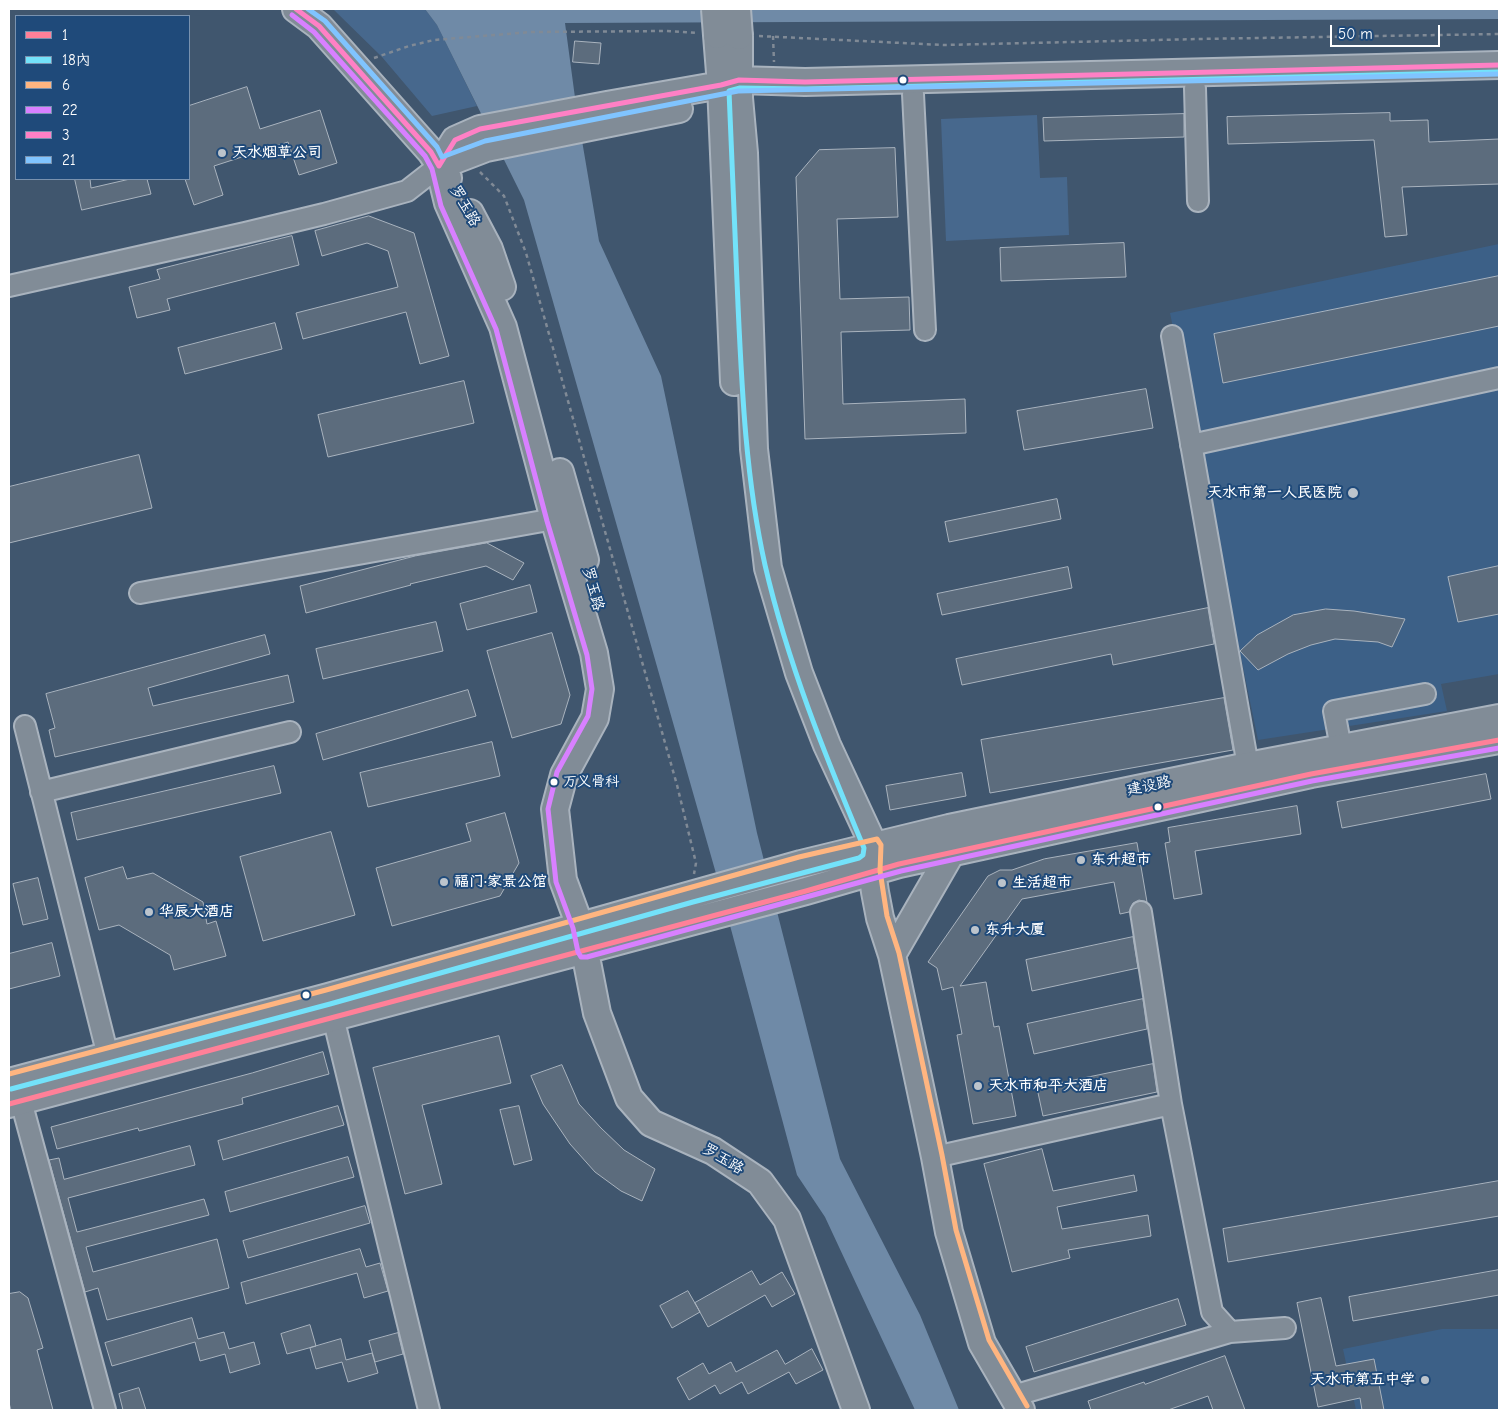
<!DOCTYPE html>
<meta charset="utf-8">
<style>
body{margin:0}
#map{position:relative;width:1508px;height:1419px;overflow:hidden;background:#40566e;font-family:"Comic Neue","LXGW WenKai TC",sans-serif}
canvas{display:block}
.frame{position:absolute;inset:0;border:10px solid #fff;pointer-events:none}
.legend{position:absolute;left:15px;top:15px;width:175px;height:165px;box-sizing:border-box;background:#1f4a7a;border:1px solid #7992af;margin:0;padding:6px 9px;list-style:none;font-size:15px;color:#fff}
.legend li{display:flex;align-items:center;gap:10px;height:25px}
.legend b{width:25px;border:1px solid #7992af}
.scale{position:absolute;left:1330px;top:25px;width:110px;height:22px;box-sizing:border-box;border:2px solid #fff;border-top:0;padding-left:6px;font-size:15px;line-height:18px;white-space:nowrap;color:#fff;-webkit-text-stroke:4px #1f4a7a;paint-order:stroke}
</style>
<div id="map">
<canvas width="1508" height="1419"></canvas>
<div class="frame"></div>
<ul class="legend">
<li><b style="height:6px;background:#ff8098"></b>1</li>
<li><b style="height:6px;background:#73e2fa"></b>18内</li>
<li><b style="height:6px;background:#ffb580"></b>6</li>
<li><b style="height:6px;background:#d880ff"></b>22</li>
<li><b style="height:6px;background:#ff80c5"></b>3</li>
<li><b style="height:6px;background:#80c4ff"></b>21</li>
</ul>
<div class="scale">50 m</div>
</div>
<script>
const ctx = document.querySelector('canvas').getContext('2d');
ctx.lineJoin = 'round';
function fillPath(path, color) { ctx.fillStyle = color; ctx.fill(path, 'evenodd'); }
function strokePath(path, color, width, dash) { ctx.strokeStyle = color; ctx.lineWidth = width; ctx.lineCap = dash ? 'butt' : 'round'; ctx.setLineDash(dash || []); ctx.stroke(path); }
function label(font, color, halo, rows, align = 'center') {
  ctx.font = font + ' "Comic Neue","LXGW WenKai TC",sans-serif'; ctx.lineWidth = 4; ctx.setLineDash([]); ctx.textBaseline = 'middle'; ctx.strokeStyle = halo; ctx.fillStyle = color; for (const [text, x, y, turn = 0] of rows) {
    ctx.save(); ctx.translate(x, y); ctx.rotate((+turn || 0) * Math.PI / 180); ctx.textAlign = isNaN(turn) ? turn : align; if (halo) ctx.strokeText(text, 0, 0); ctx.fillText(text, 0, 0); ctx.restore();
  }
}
const built = new Path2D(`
 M1499,244V674L1441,684L1447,711L1258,740L1170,313Z
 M1442,1329H1499V1410H1356L1343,1349Z`);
const green = new Path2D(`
 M333,9H425L437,25L477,106L432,116L382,57Z
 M1037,115L1040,178L1067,177L1069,235L946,241L941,119Z`);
const water = new Path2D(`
 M425,9H1499V19L565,23L576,105L599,241L661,376L757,833L840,1159L920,1315L959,1410H915L825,1217L797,1175L717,877L524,200L437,25Z`);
const building = new Path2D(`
 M575,41L601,43L599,64L573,62Z
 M247,87L260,129L320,110L337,163L299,175L288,142L214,166L223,195L194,205L185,179H189V106Z
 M1390,113V121L1428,120L1429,142L1499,139V184L1402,187L1407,235L1385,237L1374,140L1228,144L1227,117Z
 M1184,114V137L1044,141L1043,118Z
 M895,148L898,217L837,219L840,299L909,297L910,330L841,332L843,404L965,399L966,433L805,439L796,177L819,150Z
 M75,179H90L91,188L130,179H147L151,194L82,210Z
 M369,216L414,233L449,356L420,364L406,312L303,339L296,313L398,287L388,251L367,243L322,256L315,231Z
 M292,236L299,265L167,299L170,310L137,318L129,287L160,279L157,270Z
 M1124,243L1126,277L1001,281L1000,248Z
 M1499,276V326L1223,383L1214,334Z
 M275,323L282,349L185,374L178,348Z
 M464,381L474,423L328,457L318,415Z
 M1146,389L1153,428L1024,450L1017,411Z
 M139,455L152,508L9,543V487Z
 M1057,499L1061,519L949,542L945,522Z
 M487,543L524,563L513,580L486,566L410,584L411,585L306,613L300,586L415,556Z
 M1499,566V614L1458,622L1448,577Z
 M1068,567L1072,588L942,615L937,594Z
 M530,585L537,612L467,630L460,604Z
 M1208,608L1214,644L1113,665L1111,654L962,685L956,659Z
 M1326,609L1354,611L1405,619L1392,647L1378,642L1335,639L1311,645L1288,654L1258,670L1240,651L1257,635L1293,615Z
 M436,622L443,651L323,679L316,649Z
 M552,633L570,695L561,724L512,738L487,651Z
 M265,635L270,654L148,688L153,706L288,675L294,702L55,757L49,730L55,728L46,694Z
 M468,690L476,716L323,760L316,734Z
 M1224,698L1233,750L990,793L981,740Z
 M492,742L500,776L368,807L360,773Z
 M274,766L281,793L77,840L71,813Z
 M962,773L966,796L890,810L886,786Z
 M1486,774L1491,799L1342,828L1337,802Z
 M1297,806L1301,834L1195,851L1202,894L1174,899L1165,843L1170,842L1168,828Z
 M505,813L519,863L500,896L392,926L376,868L471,841L466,824Z
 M331,832L355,915L263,941L240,857Z
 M1137,843L1147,902L1139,900L1133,903L1129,912L1120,914L1114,882L1022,899L960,986L986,982L994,1027L999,1026L1016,1116L973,1124L957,1035L962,1034L953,987L942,990L937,968L928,962L988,876L1000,870H1012L1044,859Z
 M123,867L127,879L153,873L203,902L207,924L216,921L226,956L174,970L170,955L119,925L99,930L85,878Z
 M38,878L48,919L23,925L13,884Z
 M1133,937L1138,968L1032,991L1026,960Z
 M52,943L60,976L9,989V954Z
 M1143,999L1147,1029L1034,1054L1027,1024Z
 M499,1036L511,1083L422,1105L442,1184L405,1194L373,1068Z
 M323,1052L329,1074L242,1098L243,1104L139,1131L138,1128L57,1149L51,1127L252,1073Z
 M1153,1064L1157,1092L1043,1116L1037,1088Z
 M562,1065L579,1104L601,1128L624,1150L655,1169L642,1201L621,1191L595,1172L570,1144L543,1104L531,1076Z
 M338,1106L344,1125L223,1160L218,1141Z
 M519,1106L532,1160L514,1165L500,1110Z
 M190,1146L195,1165L68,1198L77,1232L204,1199L209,1215L86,1247L93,1272L217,1239L229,1288L107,1320L98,1288L85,1292L49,1160L59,1158L64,1179Z
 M1042,1149L1053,1191L1134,1175L1137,1191L1057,1207L1062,1229L1148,1215L1151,1236L1068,1250L1070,1258L1012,1272L984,1164Z
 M348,1157L354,1177L230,1212L225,1192Z
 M1499,1181V1216L1228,1262L1223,1229Z
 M365,1206L370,1223L248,1258L243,1241Z
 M360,1249L366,1267L380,1263L388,1291L364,1298L357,1273L246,1304L241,1283Z
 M1499,1270V1295L1353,1321L1349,1297Z
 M752,1271L760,1285L782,1272L795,1294L772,1307L765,1295L708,1327L695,1303Z
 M688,1291L700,1312L672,1328L660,1306Z
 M20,1292L28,1298L43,1348L37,1350L53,1410H11L9,1403V1294Z
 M1321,1298L1336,1366L1374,1359L1384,1410H1362L1360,1398L1318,1407L1297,1303Z
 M1178,1299L1186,1325L1034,1372L1026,1347Z
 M192,1318L198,1339L224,1332L229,1349L254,1342L260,1364L230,1373L225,1354L200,1361L195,1342L112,1366L105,1343Z
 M310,1325L316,1346L287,1354L281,1334Z
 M398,1333L403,1354L375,1362L369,1341Z
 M341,1339L346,1360L372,1353L378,1373L348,1382L342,1362L316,1369L310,1348Z
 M812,1349L823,1370L796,1384L789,1372L748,1394L742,1382L720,1394L715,1385L689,1400L677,1378L703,1363L709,1374L731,1362L736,1372L777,1350L785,1364Z
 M1225,1356L1245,1410H1213L1208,1396L1168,1410H1091L1088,1401L1144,1382L1145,1384Z
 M139,1388L146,1410H123L119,1394Z`);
const path = new Path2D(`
 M759,36L943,45L1199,39L1499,34
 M773,36L774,62
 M374,58L409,46L434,40L531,32L666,31L698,33
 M480,172L504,196L526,253L677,785L696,863L694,874`);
const minor = new Path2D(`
 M1195,88L1198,201
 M913,94L925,330
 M9,286L245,233L324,214L407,191L439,166
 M1172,336L1248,766
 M1191,445L1499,378
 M140,593L554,519
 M25,726L108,1056
 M1341,748L1334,711L1425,694
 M41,792L290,732
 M1141,912L1171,1104
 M333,1017L429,1410
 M21,1101L105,1410
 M935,1157L1171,1104L1212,1312L1230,1332L1285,1328
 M1013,1396L1230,1332`);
const major = new Path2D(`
 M296,9L319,26L431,152L448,178
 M717,35L721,85L734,382
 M739,36V98L744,153L754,449L768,568L799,673L827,745L874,846L872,871L875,892L880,918L892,955L935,1157L949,1232L982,1343L1021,1410
 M439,166L448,203L503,327L554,519L594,653L600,689L595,718L564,775L555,809L563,880L580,926L597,1013L629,1098L651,1123L713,1151L760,1182L787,1219L856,1410
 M439,166L455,140L480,129L607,105L721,85L739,80L805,82L1499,65
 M439,166L486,148L679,109
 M470,213L489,249L502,287
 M560,472L585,560
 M892,955L951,853
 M9,1082L328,997L801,864L949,828L1248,766L1499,718
 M9,1104L806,891L899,864L1311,774L1499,740`);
const majorBridge = new Path2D(`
 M715,9L717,35
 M737,9L739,36`);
const bus1 = new Path2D(`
 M9,1104L806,891L899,864L1311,774L1499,740`);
const bus2 = new Path2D(`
 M11,1089L330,1004L693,902L859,858L863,855L864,848C825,755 788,664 765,565C746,480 742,392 738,305C735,234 732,162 729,91L740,88L805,89L1499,72`);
const bus3 = new Path2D(`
 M9,1074L326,990L799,857L877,839L881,845L880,871L887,916L899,953L942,1155L956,1230L989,1340L1027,1406`);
const bus4 = new Path2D(`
 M292,15L314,32L425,156L432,169L441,206L496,329L547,521L587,655L592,689L588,716L557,772L548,809L556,882L573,928L578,952L581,957H587L901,871L1312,781L1499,748`);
const bus5 = new Path2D(`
 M296,9L319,26L431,152L439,166L455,140L480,129L721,85L739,80L805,82L1499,65`);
const bus6 = new Path2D(`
 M308,9L325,21L437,147L442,157L485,141L738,91L1499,74`);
const markers = [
 [903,80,4.5,"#fff"],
 [222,153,5,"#bcc4cc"],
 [1353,493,6,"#bcc4cc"],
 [554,782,4.5,"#fff"],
 [1158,807,4.5,"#fff"],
 [1081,860,5,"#bcc4cc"],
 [444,882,5,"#bcc4cc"],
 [1002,883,5,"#bcc4cc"],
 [149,912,5,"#bcc4cc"],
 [975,930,5,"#bcc4cc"],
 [306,995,4.5,"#fff"],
 [978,1086,5,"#bcc4cc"],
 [1425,1380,5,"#bcc4cc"]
];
const busNames = [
 ["万义骨科",563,782]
];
const poiNames = [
 ["天水烟草公司",232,153],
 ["天水市第一人民医院",1342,493,"right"],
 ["东升超市",1091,860],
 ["福门·家景公馆",454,882],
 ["生活超市",1012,883],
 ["华辰大酒店",159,912],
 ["东升大厦",985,930],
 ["天水市和平大酒店",988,1086],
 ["天水市第五中学",1415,1380,"right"]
];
const streetNames = [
 ["罗玉路",465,206,60],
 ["罗玉路",593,589,75],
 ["建设路",1149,786,-12],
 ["罗玉路",723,1159,31]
];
fillPath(built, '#3c6087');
fillPath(green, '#47688d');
fillPath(water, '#6f8aa7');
fillPath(building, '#5c6c7d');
strokePath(building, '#a9b3be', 1);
strokePath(minor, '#a9b3be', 24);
strokePath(major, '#a9b3be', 30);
strokePath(path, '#808a96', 2.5, [4, 4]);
strokePath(minor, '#818c97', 20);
strokePath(major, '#818c97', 26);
strokePath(majorBridge, '#a9b3be', 30, []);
strokePath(majorBridge, '#818c97', 26);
strokePath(bus1, '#ff8098', 5);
strokePath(bus2, '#73e2fa', 5);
strokePath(bus3, '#ffb580', 5);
strokePath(bus4, '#d880ff', 5);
strokePath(bus5, '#ff80c5', 5);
strokePath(bus6, '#80c4ff', 5);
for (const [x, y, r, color] of markers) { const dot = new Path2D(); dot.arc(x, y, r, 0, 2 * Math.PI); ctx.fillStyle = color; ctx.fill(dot); strokePath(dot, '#1f4a7a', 2); }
label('14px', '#fff', '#1f4a7a', busNames, 'left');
label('bold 15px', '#fff', '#1f4a7a', poiNames, 'left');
label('15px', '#fff', '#1f4a7a', streetNames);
</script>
